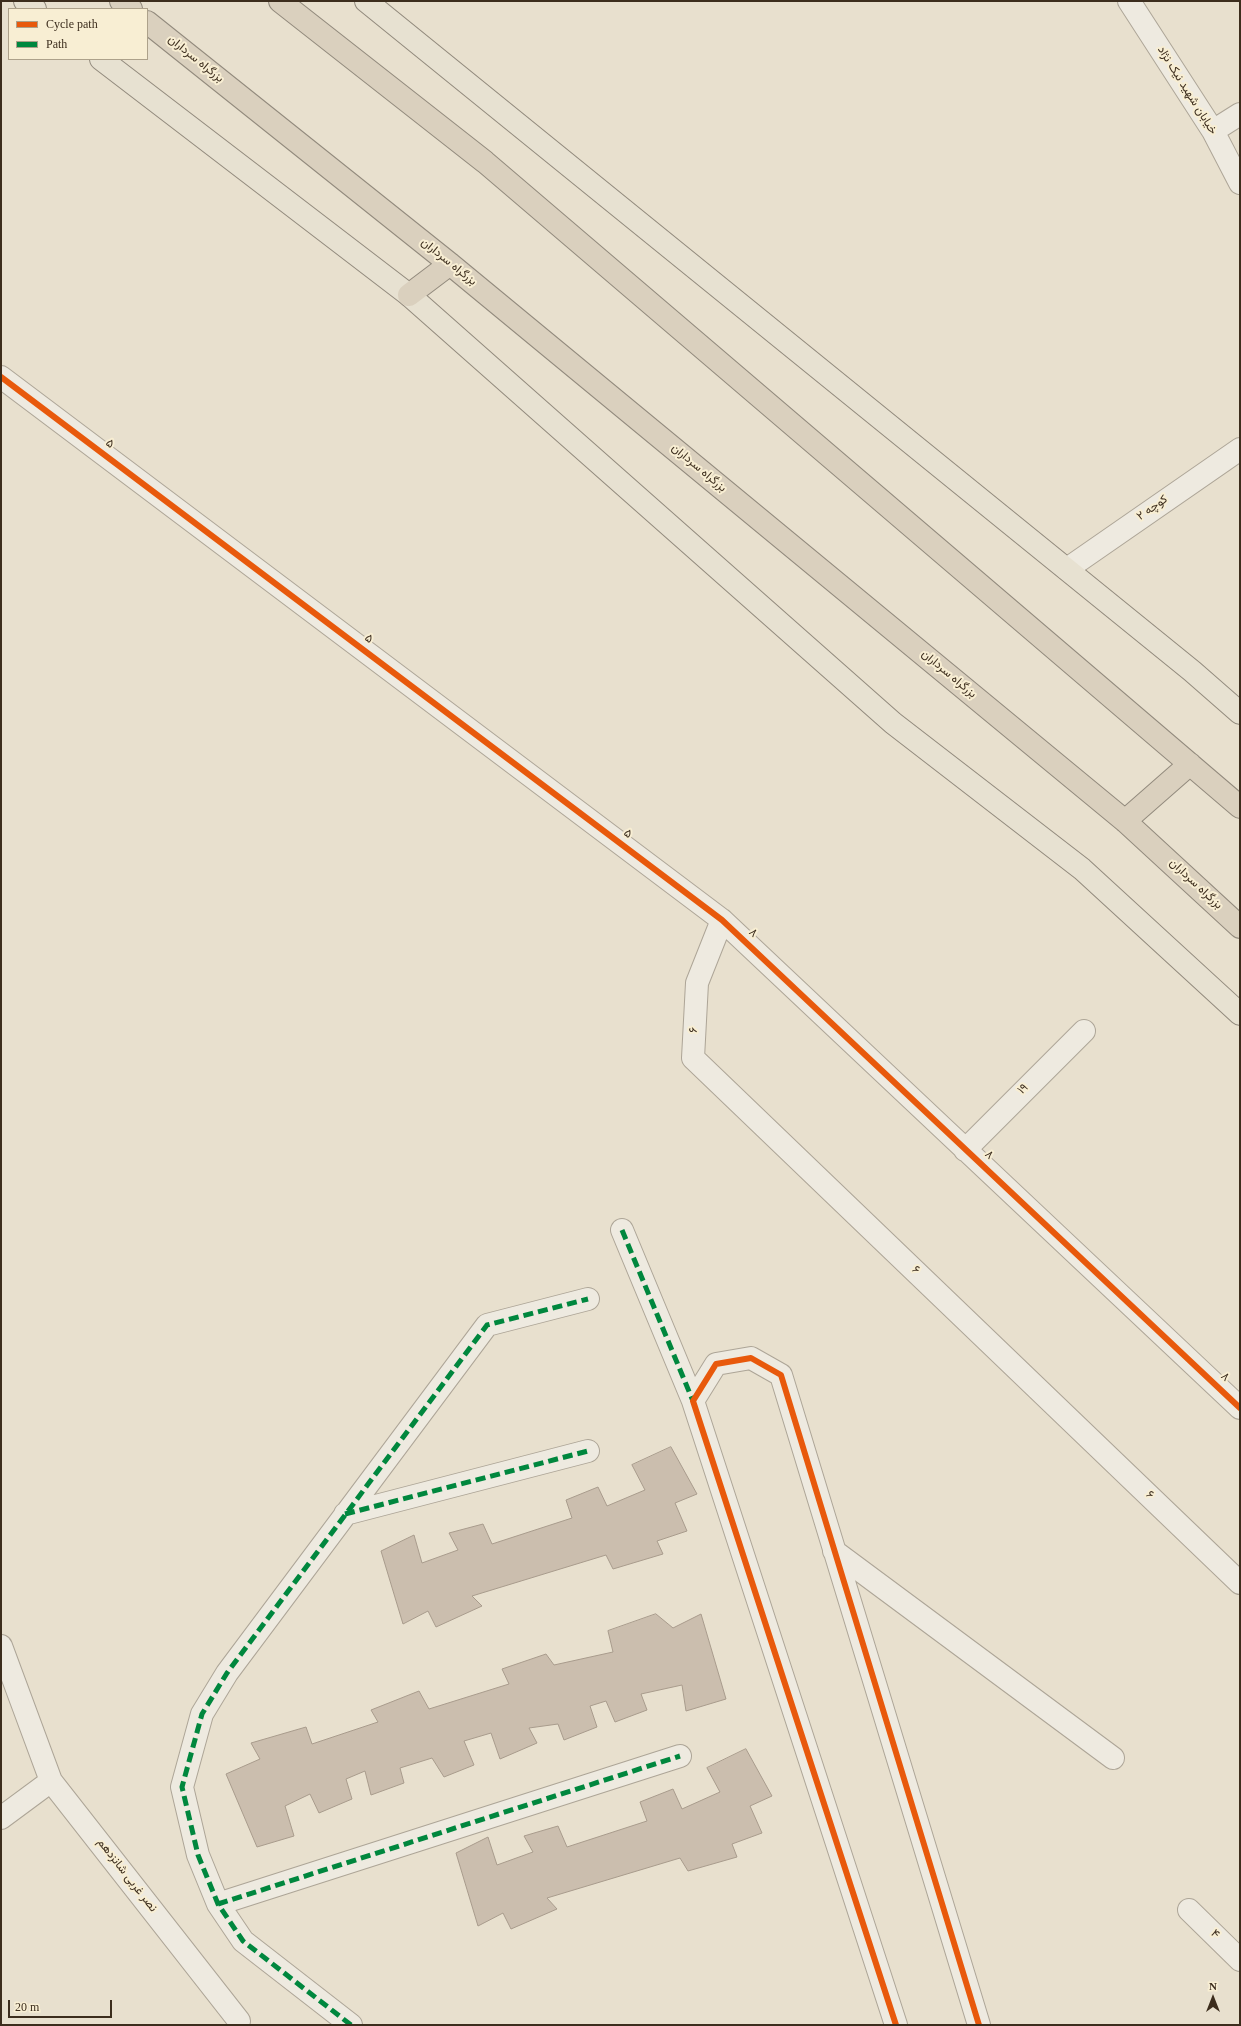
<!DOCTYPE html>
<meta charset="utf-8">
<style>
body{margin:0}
#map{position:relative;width:1241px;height:2026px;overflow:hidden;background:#e8e0ce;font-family:Georgia,serif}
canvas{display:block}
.frame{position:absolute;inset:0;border:2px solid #3c2d1d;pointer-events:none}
.legend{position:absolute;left:8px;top:8px;width:140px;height:52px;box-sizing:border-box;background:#f8eed3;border:1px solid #ada18a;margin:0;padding:5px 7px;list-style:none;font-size:12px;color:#3c2d1d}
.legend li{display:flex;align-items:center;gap:8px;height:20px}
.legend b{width:20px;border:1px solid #ada18a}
.north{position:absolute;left:1193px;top:1978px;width:40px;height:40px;-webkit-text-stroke:3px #f8eed3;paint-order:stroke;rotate:0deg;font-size:11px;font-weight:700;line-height:16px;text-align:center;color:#3c2d1d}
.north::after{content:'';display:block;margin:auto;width:14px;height:18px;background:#3c2d1d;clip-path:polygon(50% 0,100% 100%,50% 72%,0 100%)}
.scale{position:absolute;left:8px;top:2000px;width:104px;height:18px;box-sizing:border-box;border:2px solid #3c2d1d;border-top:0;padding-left:5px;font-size:12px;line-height:14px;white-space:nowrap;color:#3c2d1d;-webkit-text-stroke:3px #f8eed3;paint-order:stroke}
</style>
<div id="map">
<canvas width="1241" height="2026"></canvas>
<div class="frame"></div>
<ul class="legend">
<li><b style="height:5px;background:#e8590c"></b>Cycle path</li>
<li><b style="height:5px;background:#00873e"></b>Path</li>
</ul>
<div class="north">N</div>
<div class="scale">20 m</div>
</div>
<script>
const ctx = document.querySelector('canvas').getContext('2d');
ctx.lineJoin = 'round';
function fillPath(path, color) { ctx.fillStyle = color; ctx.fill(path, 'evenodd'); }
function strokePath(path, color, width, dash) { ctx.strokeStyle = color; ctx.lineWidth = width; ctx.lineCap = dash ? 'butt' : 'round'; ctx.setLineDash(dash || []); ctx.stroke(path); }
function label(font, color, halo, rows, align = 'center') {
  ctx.font = font + ' Georgia,Vazirmatn,serif'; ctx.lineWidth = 4; ctx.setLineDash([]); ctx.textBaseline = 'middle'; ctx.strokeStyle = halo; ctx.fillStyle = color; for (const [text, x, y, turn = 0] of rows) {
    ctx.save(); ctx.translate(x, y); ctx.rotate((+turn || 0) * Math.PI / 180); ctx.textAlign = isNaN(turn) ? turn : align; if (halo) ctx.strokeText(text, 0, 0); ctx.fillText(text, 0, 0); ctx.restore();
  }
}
const building = new Path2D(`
 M671,1447L697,1494L675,1503L687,1531L657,1541L663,1554L613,1569L606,1555L472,1596L482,1606L436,1627L428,1611L403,1624L381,1551L414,1535L422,1563L458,1550L449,1533L483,1524L492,1544L572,1518L566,1500L598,1487L607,1506L645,1490L632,1465Z
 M656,1614L673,1628L701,1614L726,1699L686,1711L682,1685L641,1694L647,1710L615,1722L606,1701L590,1706L597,1727L564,1740L558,1724L529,1728L537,1743L500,1759L491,1733L464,1741L474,1765L444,1777L432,1758L400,1768L404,1783L371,1795L365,1771L346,1779L352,1799L319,1813L310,1794L285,1806L294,1836L257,1847L226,1774L260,1759L251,1743L306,1727L312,1744L378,1722L371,1710L419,1691L429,1709L509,1684L502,1669L546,1654L554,1665L613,1652L608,1631Z
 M746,1749L772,1796L750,1806L762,1833L732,1844L737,1857L688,1871L680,1858L547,1898L557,1909L511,1929L503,1913L478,1926L456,1853L488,1837L497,1865L533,1852L524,1836L558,1826L567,1847L647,1821L640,1802L673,1789L682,1809L720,1792L707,1768Z`);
const minor = new Path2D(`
 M1129,1L1213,131L1240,183
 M1213,131L1240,114
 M1,377L722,920L1240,1408
 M1067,569L1240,449
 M722,920L697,983L693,1058L1240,1583
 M965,1150L1084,1031
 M622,1230L693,1401
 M345,1514L588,1451
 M834,1551L1113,1758
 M1,1646L51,1781
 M1,1818L51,1781L239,2021
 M218,1904L680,1756
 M1189,1910L1240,1960
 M351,2025L243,1941L218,1904L198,1855L182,1787L202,1714L227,1673L487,1325L588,1299
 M896,2025L693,1401L716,1364L751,1358L781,1375L979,2025`);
const major = new Path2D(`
 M25,1L35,9
 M366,1L1192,671L1240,713
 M101,59L409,295L893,723L1082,869L1240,1014`);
const highway = new Path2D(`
 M121,1L131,9
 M280,1L485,162L1240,807
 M147,22L450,264L1125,821L1240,927
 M409,295L450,264
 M1125,821L1190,764`);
const quiet = new Path2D(`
 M622,1230L693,1401
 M345,1514L588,1451
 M218,1904L680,1756
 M351,2025L243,1941L218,1904L198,1855L182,1787L202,1714L227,1673L487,1325L588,1299`);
const cycleway = new Path2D(`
 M1,377L722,920L1240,1408
 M896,2025L693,1401L716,1364L751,1358L781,1375L979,2025`);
const streetNames = [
 ["بزرگراه سرداران",195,60,39],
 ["خیابان شهید نیک نژاد",1186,91,58],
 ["بزرگراه سرداران",448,263,39],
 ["۵",109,445,37],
 ["بزرگراه سرداران",698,469,40],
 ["کوچه ۲",1153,509,-35],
 ["۵",368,640,37],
 ["بزرگراه سرداران",948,675,40],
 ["۵",627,835,37],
 ["بزرگراه سرداران",1195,885,43],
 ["۸",752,934,43],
 ["۶",695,1030,-87],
 ["۱۹",1024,1090,-45],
 ["۸",988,1156,43],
 ["۶",915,1271,44],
 ["۸",1224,1378,43],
 ["۶",1149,1496,44],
 ["نصر غربی شانزدهم",126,1876,52],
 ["۴",1214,1935,45]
];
fillPath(building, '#cbbeae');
strokePath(building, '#a89b8c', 1);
strokePath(minor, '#ada597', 24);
strokePath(major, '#928a7d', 24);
strokePath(highway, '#928a7d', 24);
strokePath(minor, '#eeeae0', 22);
strokePath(major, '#e7e1d1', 22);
strokePath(highway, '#dad0be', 22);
strokePath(quiet, '#00873e', 5, [10, 5]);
strokePath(cycleway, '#e8590c', 6);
label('12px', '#3c2d1d', '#f8eed3', streetNames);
</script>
